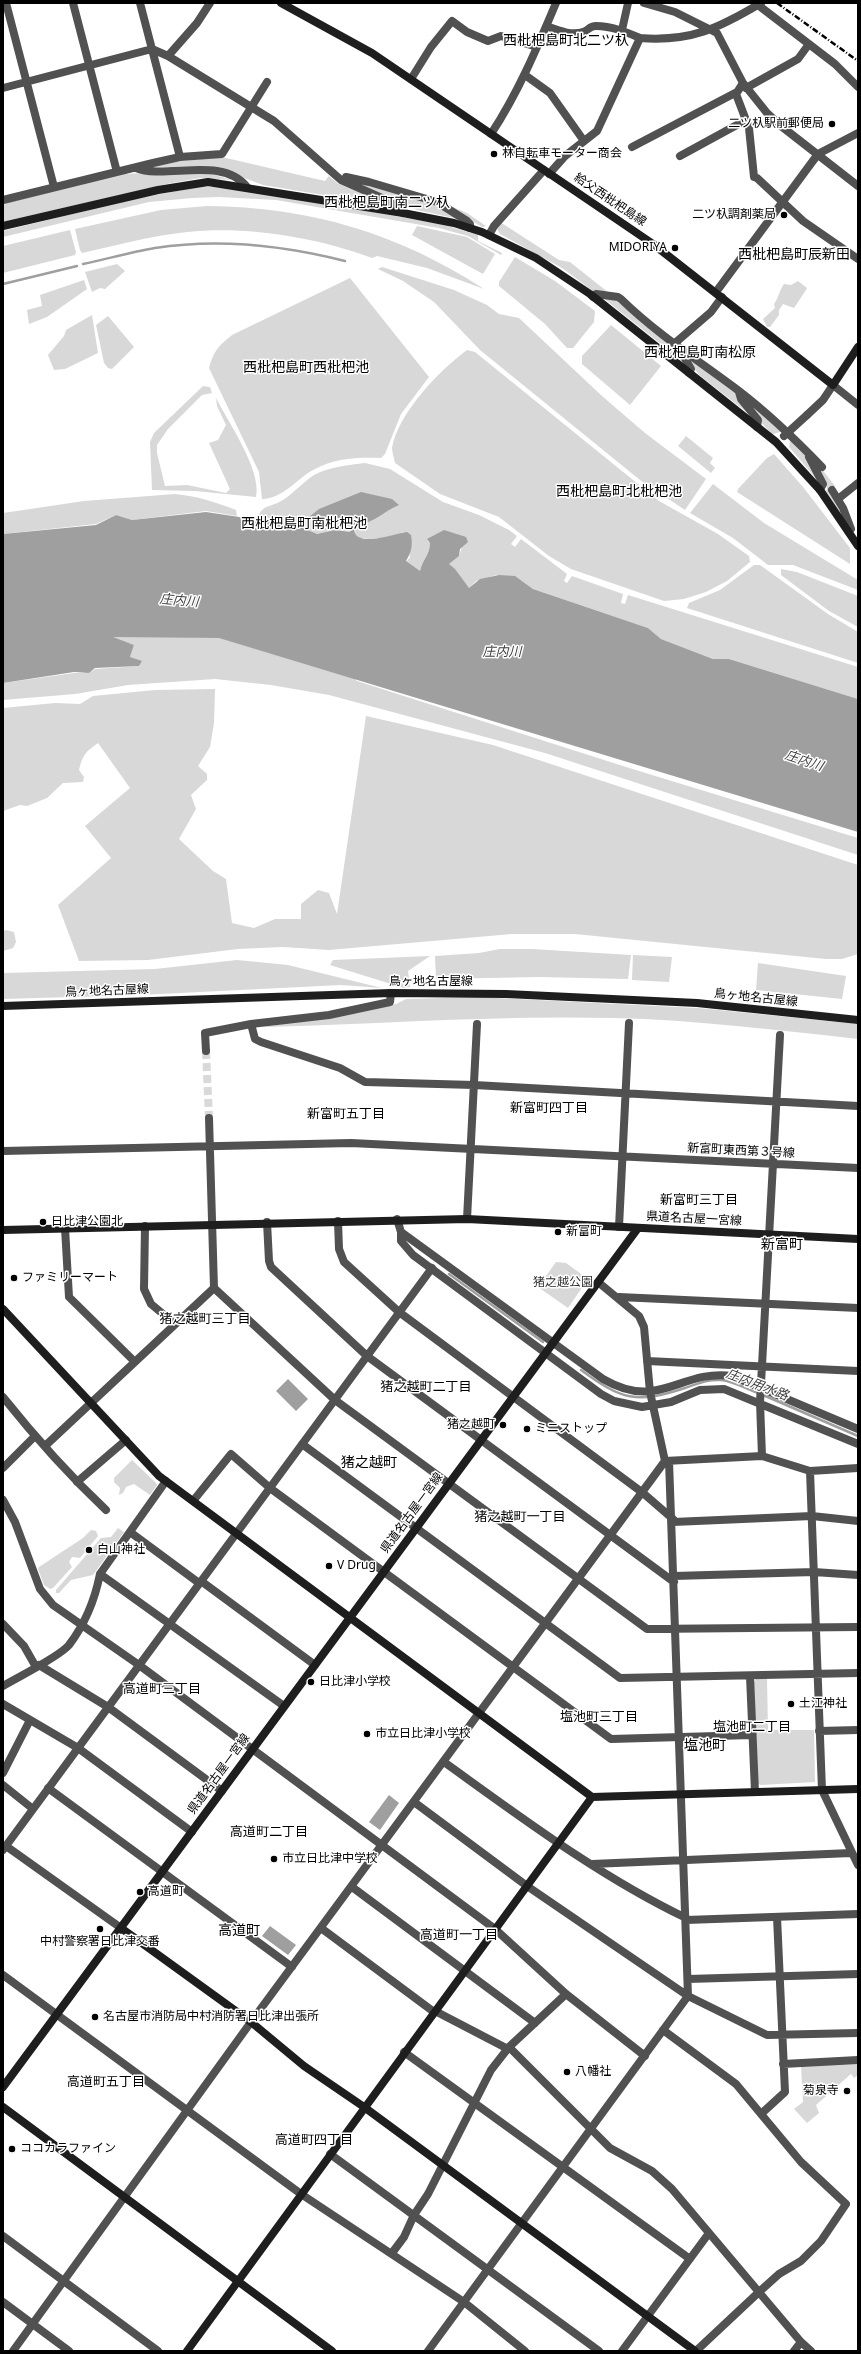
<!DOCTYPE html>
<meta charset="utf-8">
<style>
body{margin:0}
#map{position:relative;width:861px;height:2354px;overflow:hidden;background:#fff;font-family:"Noto Sans",sans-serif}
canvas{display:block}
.frame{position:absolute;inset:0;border:4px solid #000;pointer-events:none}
</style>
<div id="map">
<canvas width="861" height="2354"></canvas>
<div class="frame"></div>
</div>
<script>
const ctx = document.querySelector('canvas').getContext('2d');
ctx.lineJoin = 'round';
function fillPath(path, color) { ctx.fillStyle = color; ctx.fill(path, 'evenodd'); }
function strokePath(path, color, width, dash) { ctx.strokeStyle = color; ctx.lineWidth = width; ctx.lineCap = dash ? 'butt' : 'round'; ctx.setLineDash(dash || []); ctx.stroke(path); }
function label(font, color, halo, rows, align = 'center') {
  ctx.font = font + ' "Noto Sans","Noto Sans JP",sans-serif'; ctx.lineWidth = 3; ctx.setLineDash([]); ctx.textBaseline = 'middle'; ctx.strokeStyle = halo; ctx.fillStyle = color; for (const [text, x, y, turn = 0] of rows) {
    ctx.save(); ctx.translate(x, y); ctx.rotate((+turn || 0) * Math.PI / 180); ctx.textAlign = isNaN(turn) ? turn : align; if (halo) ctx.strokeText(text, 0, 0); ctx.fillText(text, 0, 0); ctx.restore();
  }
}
const green = new Path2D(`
 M222,157L325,181L329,176L337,183L390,206L263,185L234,174L192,166L145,168L182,161Z
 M194,171L209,173L231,180L200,178L167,184L3,222V203L123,174Z
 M350,181L441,206L463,220L417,210Z
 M203,186L238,189L441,224L478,235V241L502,253L501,255L468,236L439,228L276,200L219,197L192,198L149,202L3,237V231L129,200Z
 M445,204L467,213L486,226L482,227Z
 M207,206C310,207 398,233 484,289L427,268L377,256L372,258C314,237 248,226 187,232C151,236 117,245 82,253L80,250L75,229L161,210Z
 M500,222L559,260L570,262L609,293L593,291L562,268L500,234L496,227Z
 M417,226L467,237L495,254L483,274L412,235Z
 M70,230L76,252L75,255L3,273V246Z
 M515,257L555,281L595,311L594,322L573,348H567L545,324L499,286V282Z
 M117,264L125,271L105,289L100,288L92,292L85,272Z
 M382,267L454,290L487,305L499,314L519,318L602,396L645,433L706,479L685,510L640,480L480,350L434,302L403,281L378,269Z
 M350,278L429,377L401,414L385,454L381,458C358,457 335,458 315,469C297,478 283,499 262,499L259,472L209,368C213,352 219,345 232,335Z
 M84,280L87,289L47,317L29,324L27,310L42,306L40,295Z
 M798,281L807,288L806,290L794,308L783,304L779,310V315L770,327H767L763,319L775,308L774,304C779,297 779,291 784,284L791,285Z
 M602,297L617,299L676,346L687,365Z
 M92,315L98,353L65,369L54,370L48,355L64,336L66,330Z
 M108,316L134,347L112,369L108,368L104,363L96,325Z
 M611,325L661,366L630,405L582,364V356Z
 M467,350L475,352L659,501L718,534L749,556L750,562L727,581L706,592L684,599L664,601L571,569L549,556L499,517L440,494L395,463C394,458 392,452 392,448C398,413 440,370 467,350Z
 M682,351L736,390L753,417L699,375Z
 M203,386L210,387L212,393L202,395L168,429L157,445V453L165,486L187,485L226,493L230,489L209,443L218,440L226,425L217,406L216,398C228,422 262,470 256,497L195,491L152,490L150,442L154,433Z
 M742,395L784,431L773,434C762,426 750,407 742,395Z
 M686,436L713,458L710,463L715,468L711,473L678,446Z
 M791,438L805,452L819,482L789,447Z
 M774,454L803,487L850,548V564L737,492L738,489L767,458Z
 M813,462L821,468L835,486L830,490L847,523L826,492L827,488Z
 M365,463L390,469L443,502L479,515L509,530L517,536L511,544L515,547L521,539L567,574L564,581L567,583L572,576L623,594L621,603L625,604L628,595L858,667V699L729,659H713L661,639L648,628L533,589L522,581L496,575L476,581L469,588L448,564L459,556L462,547L427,540L430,543C430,554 422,560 420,572L406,562L410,557L404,532L391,537L369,539L359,538L350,532L335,530L317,534L299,526L257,520C261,504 270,508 283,500C294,493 303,482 314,475C328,467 350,465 365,463Z
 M713,484L764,523L858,580V590L793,565H768L733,538L690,513Z
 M175,494C197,496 215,502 236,510L237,516L206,511L132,520L116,515L96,524L3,534V513L84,501Z
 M754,565H760L828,614L858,632V663L687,608L689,603L720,590Z
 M781,569L797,572L858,596V627L829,611L781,575Z
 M145,636L229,638L346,672L357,681L626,767L858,838V855L545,753L329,695L271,685L215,679L128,685L75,694L3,700V683L74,673H89L95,669L140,666L130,657L134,645L111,637Z
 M215,689L214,723L210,747L198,766L207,774V780L191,795L196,809L179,839L213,871L226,879L232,923L254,928L275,919H301V904L318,890L329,893L337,914L366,716L493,745L858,865V954L842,959H826L575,934H512L329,950L283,947L238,949L148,960L79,961L58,905L111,858L85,826L130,788L98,743C86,751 82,756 79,770L84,777L83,782L63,783L47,798L27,806L20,805L3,811V708L55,703L80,704L93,696L155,690Z
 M6,930L14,932L16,942L13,948L3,951V931Z
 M500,949H532L631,955L628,979L540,977L436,979L435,956L479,953Z
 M633,955L672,957L669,982L632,980Z
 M430,956L408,971L410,987L404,988L330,965L333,960Z
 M237,960L288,965L382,988L341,985L140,995L3,999V973L155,969Z
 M758,963L846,976L842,999L756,990Z
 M477,997L698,1008L858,1024V1039C777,1030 696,1020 614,1018C497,1015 380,1024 263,1027L396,1004L406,999Z
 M556,1262L566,1263L588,1279L568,1308L538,1287Z
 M132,1460L156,1483L157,1485L150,1495L134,1484L126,1487L123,1493L119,1495L120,1488L114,1482V1478Z
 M118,1528L124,1532L93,1575L71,1580L59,1593H56V1590L101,1538L111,1537Z
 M91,1530L96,1531L98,1536L80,1558L72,1557L69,1562L72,1567L53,1588L50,1589L44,1585L38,1569L39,1567L83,1538Z
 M767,1678L768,1730H814L815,1782L761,1785L757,1783L753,1683L756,1679Z
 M858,2064V2075L854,2078L851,2074L816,2105L819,2113L807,2123L794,2109L803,2102L801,2066Z`);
const water = new Path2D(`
 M361,492L392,499L399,505C384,511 374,523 359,524L354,531C358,548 396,533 407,532L411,535C413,546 411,553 406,561L420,571C423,559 430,554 430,543L427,539L444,530L466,537L468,542L460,549L459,556L449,564L455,569L469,588L480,579L499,575L515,576L533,589L648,628L661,639L713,659H729L858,699V832L219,638L113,637L134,645L130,657L142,661L139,666L95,668L89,673L74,672L3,683V534L96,525L116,515L132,520L206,512L299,526L317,534L335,530L350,532L353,524L350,521L315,518L310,520L309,517L319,509Z
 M288,1379L308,1399L296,1411L276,1391Z
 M389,1795L399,1803L380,1830L369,1822Z
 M270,1926L296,1945L288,1955L262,1936Z`);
const stream = new Path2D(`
 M83,264C107,259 131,252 155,248C219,238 282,245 345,261
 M3,284L77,266
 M449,1274L543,1342
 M581,1370C622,1400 636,1404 685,1388C697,1384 708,1379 721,1380C733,1381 747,1389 758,1393
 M763,1395L858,1436`);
const streetTunnel = new Path2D(`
 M206,1051L209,1118`);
const street = new Path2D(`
 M6,3L54,187
 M73,3L117,172
 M140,3L180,157
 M644,3L675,12L717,33L743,83L767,113L781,126L858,186
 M758,5L835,64L858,87
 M546,26C557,30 571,36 583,32C588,31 589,26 596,26C612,26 626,32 640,38
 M622,30L628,3
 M168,56L197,23L210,3
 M525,75L550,93L584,141
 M411,79L431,47L452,21L467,32L488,41L501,36L537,47
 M743,83L736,94L749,128L754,177L757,178L803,221L858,259
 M3,88L152,49L168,56L274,121L341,180L384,199L397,206L403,213
 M746,88L798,59L809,44
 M491,134C518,93 537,48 556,3
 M632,147L737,92
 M680,156L746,120
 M136,168C165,180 222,155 247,187
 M549,174L565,156L597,131L640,38C691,42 719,28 761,3
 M346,177L369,182L437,202L467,221L470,224V228
 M3,200L153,163L180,157L222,154L267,82
 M489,235L494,226L544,170
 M716,292L818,154L858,133
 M593,297L596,294L618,297L621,299C657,334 699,361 739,391C769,414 796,440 822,467
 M675,343L711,312L722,297
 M680,350L691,369L689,373
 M739,392L741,399L758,420L757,427
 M807,415L823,400L833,385L858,405
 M809,457L823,484L820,490
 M832,490L843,508L851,529L848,531
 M838,499L858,483
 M251,1024L255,1039L261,1042L340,1068L365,1082L474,1085L858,1106
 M206,1051L205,1033L251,1024L329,1015L390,1002L391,993
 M209,1118L214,1288L335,1400L647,1629L858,1627
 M3,1151L351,1143L858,1168
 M397,1219L401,1232L603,1379C660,1412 679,1369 732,1376L858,1429
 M467,1219L477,1024
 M338,1221L339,1249L344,1262L399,1312L643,1493L673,1519
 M267,1222L269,1261L271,1267L367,1356L674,1582
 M145,1226L144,1289L151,1304L175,1324
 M619,1227L629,1023
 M65,1228L69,1297L135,1362
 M401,1232V1241L413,1255L601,1394L614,1401L642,1407L671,1402L700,1390L724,1389L858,1444
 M619,1297L858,1308
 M647,1361L858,1371
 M3,1397C35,1437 69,1475 106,1510
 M302,1444L620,1678L858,1673
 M45,1446L214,1288
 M762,1456L760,1402L780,1035
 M665,1461L762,1456L810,1471L858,1468
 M3,1468L35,1436
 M810,1471L822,1790L858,1865
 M77,1482L126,1440
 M3,1500L15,1522L40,1589L53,1605L139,1665L495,1929L566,1994L645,2056
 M193,1501L231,1454L270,1488L611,1739L752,1735
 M673,1522L812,1516L858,1521
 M130,1532L199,1583
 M100,1574L166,1481
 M674,1576L814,1572L858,1575
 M201,1581L315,1665
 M3,1624L24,1646L36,1667
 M39,1665L108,1707L222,1791
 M750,1676L755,1792
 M3,1686C18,1677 59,1657 69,1645C85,1624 95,1599 100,1574L284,1706
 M3,1704L78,1748L192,1832
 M819,1731L858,1730
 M444,1762C522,1818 599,1876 686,1918
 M3,1773L30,1720
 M3,1785L33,1809
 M48,1788L292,1967
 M414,1802L527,1886L688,1996L767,2035L858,2033
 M6,1846L121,1928
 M3,1850L432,1268
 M592,1864L851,1853
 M352,1887L535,2023
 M686,1920L858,1914
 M321,1928L434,2012
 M3,1975L301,2194L464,2302L525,2351
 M688,1979L858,1974
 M435,2011L508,2049
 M663,2030L736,2084L801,2162L846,2204L821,2241L801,2261L779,2274L759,2292L696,2351
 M509,2047L610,2148L652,2171L672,2189L801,2342L811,2351
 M404,2052L690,2259
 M783,2064L858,2060
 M761,2114L785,2092L777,1917
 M330,2154L599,2351
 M3,2236L158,2351
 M392,2253L404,2237L414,2215L428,2194L491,2070L509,2047L566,1994
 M3,2302L69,2351
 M13,2351L251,2022L665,1461L650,1392L644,1327L639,1316L598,1282
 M428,2351L688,1996L669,1461
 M622,2351L709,2233
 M794,2351L801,2342`);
const secondary = new Path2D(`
 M281,3L372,53L653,244L833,385L858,347
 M3,226L158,190L208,182L403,213L454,223L482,232L536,258L590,294L776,442L820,490L858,546
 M3,1006L391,993L506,994L697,1003L858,1020
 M3,1230L467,1219L858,1239
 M3,1309L159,1476L592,1797L858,1789
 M121,1928L251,2022L304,2066L364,2107L695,2351
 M3,2087L638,1228
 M3,2107L332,2351
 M187,2351L592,1797`);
const rail = new Path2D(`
 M777,3L858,61`);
const streetBridge = new Path2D(`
 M784,436L807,415`);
const markers = [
 [832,124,4,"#000"],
 [494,154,4,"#000"],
 [784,215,4,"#000"],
 [675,248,4,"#000"],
 [43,1222,4,"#000"],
 [558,1232,4,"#000"],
 [14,1278,4,"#000"],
 [503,1425,4,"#000"],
 [527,1429,4,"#000"],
 [89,1550,4,"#000"],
 [329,1566,4,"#000"],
 [311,1682,4,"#000"],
 [791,1704,4,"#000"],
 [367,1734,4,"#000"],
 [274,1859,4,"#000"],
 [140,1892,4,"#000"],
 [100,1929,4,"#000"],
 [95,2017,4,"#000"],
 [567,2072,4,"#000"],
 [847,2091,4,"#000"],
 [12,2149,4,"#000"]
];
const poiNames = [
 ["二ツ杁駅前郵便局",824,124,"right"],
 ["林自転車モーター商会",502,154],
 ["二ツ杁調剤薬局",776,215,"right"],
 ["MIDORIYA",667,248,"right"],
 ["日比津公園北",51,1222],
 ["新富町",566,1232],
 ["ファミリーマート",22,1278],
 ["猪之越町",495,1425,"right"],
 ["ミニストップ",535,1429],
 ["白山神社",97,1550],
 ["V Drug",337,1566],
 ["日比津小学校",319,1682],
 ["土江神社",799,1704],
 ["市立日比津小学校",375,1734],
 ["市立日比津中学校",282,1859],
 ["高道町",148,1892],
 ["中村警察署日比津交番",100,1942,"center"],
 ["名古屋市消防局中村消防署日比津出張所",103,2017],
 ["八幡社",575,2072],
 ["菊泉寺",839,2091,"right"],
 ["ココカラファイン",20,2149]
];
const streetNames = [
 ["給父西枇杷島線",610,200,34],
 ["鳥ヶ地名古屋線",431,982],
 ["鳥ヶ地名古屋線",107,991,-2],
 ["鳥ヶ地名古屋線",756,998,6],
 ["新富町東西第３号線",741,1151,3],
 ["県道名古屋一宮線",694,1219,3],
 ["県道名古屋一宮線",412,1513,-54],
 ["県道名古屋一宮線",219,1774,-54]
];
const parkNames = [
 ["猪之越公園",563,1283]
];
const waterNames = [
 ["庄内川",179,601,5],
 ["庄内川",502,652],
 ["庄内川",804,761,19],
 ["庄内用水路",757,1385,21]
];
const neighbourhoodNames = [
 ["新富町四丁目",549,1108],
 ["新富町五丁目",346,1114],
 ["新富町三丁目",699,1200],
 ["猪之越町三丁目",205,1319],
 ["猪之越町二丁目",426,1387],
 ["猪之越町一丁目",520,1517],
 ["高道町三丁目",162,1689],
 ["塩池町三丁目",599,1717],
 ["塩池町二丁目",752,1727],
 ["高道町二丁目",269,1832],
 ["高道町一丁目",459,1935],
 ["高道町五丁目",106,2082],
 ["高道町四丁目",314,2140]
];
const quarterNames = [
 ["西枇杷島町北二ツ杁",566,41],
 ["西枇杷島町南二ツ杁",387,203],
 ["西枇杷島町辰新田",794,255],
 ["西枇杷島町南松原",700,353],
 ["西枇杷島町西枇杷池",306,368],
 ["西枇杷島町北枇杷池",619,492],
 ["西枇杷島町南枇杷池",304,524],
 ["新富町",782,1245],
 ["猪之越町",369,1463],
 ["塩池町",705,1746],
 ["高道町",239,1931]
];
fillPath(green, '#d8d8d8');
fillPath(water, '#9f9f9f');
strokePath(stream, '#9f9f9f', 2.5);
strokePath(streetTunnel, '#d9d9d9', 8, [8, 4]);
strokePath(street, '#515151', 8);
strokePath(secondary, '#1e1e1e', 8);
strokePath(rail, '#000', 2.5, [6, 2, 1, 2]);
strokePath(streetBridge, '#515151', 8);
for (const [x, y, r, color] of markers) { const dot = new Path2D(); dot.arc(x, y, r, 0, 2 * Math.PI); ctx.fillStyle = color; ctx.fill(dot); strokePath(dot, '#fff', 1.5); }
label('12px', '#000', '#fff', poiNames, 'left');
label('12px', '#000', '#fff', streetNames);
label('12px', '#2f2f2f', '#fff', parkNames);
label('italic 13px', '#404040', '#fff', waterNames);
label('13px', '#000', '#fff', neighbourhoodNames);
label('14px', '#000', '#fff', quarterNames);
</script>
